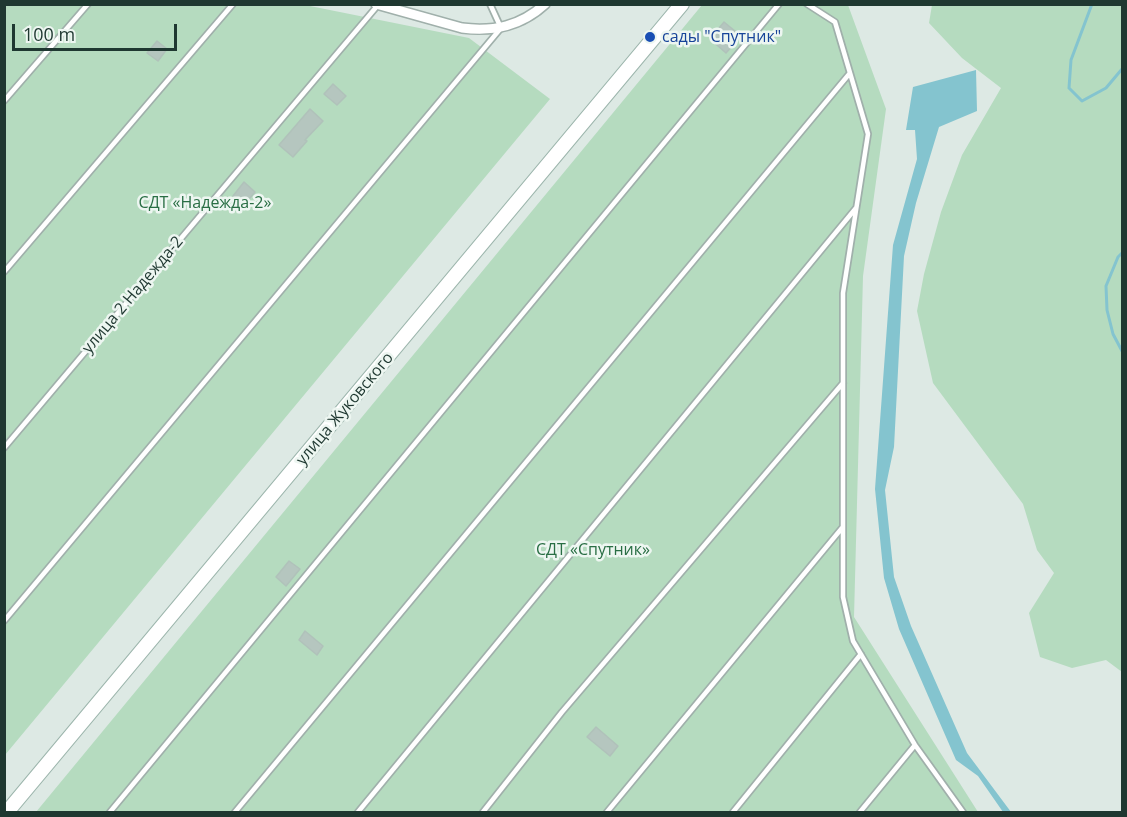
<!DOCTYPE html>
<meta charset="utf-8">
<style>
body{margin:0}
#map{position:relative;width:1127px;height:817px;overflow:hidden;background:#dde9e4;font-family:"Open Sans",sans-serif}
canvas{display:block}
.frame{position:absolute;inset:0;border:6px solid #1f3831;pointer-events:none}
.scale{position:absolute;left:12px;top:24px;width:165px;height:27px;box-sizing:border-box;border:3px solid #1f3831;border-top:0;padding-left:8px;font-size:18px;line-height:21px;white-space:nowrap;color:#1f3831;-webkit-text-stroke:4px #edf6f1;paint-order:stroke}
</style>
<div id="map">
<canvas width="1127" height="817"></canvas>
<div class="frame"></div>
<div class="scale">100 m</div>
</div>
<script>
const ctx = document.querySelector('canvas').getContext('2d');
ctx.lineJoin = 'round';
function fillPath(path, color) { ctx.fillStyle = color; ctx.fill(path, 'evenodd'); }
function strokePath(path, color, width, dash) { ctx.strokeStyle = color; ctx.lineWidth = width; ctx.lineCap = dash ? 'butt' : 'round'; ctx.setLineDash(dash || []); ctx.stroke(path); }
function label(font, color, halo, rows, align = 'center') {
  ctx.font = font + ' "Open Sans",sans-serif'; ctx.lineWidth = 5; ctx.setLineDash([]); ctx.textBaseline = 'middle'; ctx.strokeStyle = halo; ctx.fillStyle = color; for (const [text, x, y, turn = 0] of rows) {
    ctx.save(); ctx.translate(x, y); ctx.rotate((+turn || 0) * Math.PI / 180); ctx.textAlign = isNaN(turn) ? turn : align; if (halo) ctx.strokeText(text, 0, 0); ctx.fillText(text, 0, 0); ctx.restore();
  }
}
const green = new Path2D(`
 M5,5H305L469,38L550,99L5,755Z
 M702,5H848L886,109L863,276L854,617L978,812H36Z
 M932,5H1122V672L1106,660L1072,668L1040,657L1029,613L1054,573L1037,550L1023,504L933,383L917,311L924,274L941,212L962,155L1001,88L962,58L929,23Z`);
const water = new Path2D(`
 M976,70L977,111L939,127L916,203L904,256L894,447L885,490L894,577L911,626L967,753L1011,812H1003L978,776L956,760L899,629L884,578L875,489L893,245L917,159L915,130H906L913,87Z`);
const stream = new Path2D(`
 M1092,4L1071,60L1069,88L1082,101L1106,88L1122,69
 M1122,253L1118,257L1106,286L1107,310L1113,334L1122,351`);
const building = new Path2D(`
 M724,22L741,36L726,53L710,39Z
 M157,41L167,49L158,61L147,53Z
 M333,84L346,96L337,105L324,94Z
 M310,109L323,121L305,140L307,141L293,157L279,145Z
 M244,182L255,192L244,205L233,196Z
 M289,561L300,569L286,586L276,577Z
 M305,631L323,646L317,655L299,640Z
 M596,727L618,746L610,756L587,737Z`);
const service = new Path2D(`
 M807,4L835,22L868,134L843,293V597L853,641L915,745L963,812
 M4,101L88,4
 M4,272L233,4
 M4,448L378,5
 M4,621L501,28L490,4
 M110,812L779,4
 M235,812L850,73
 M358,812L856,208
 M483,812L562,712L843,383
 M607,812L842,528
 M733,812L861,654
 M860,812L915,745`);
const minor = new Path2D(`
 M376,4L462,28C494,32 521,26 545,4`);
const secondary = new Path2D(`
 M7,812L682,4`);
const markers = [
 [650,37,6,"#1a4fb4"]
];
const transitNames = [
 ["сады \"Спутник\"",662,37]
];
const parkNames = [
 ["СДТ «Надежда-2»",205,203],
 ["СДТ «Спутник»",593,550]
];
const streetNames = [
 ["улица 2 Надежда-2",133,295,-50],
 ["улица Жуковского",345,409,-50]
];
fillPath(green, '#b5dbbf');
fillPath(water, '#84c4cf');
strokePath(stream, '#84c4cf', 3);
fillPath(building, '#b5c6bf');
strokePath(building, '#b0c2ba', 1.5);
strokePath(service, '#a0b0ab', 8);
strokePath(minor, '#a0b0ab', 12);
strokePath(secondary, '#9cb5ac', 16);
strokePath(service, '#fff', 4.5);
strokePath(minor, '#fff', 9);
strokePath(secondary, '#fff', 14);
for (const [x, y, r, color] of markers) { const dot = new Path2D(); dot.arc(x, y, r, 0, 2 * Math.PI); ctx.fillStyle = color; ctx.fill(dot); strokePath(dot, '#edf6f1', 2); }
label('16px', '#164399', '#edf6f1', transitNames, 'left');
label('16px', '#296e44', '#edf6f1', parkNames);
label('16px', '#1f3831', '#edf6f1', streetNames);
</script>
